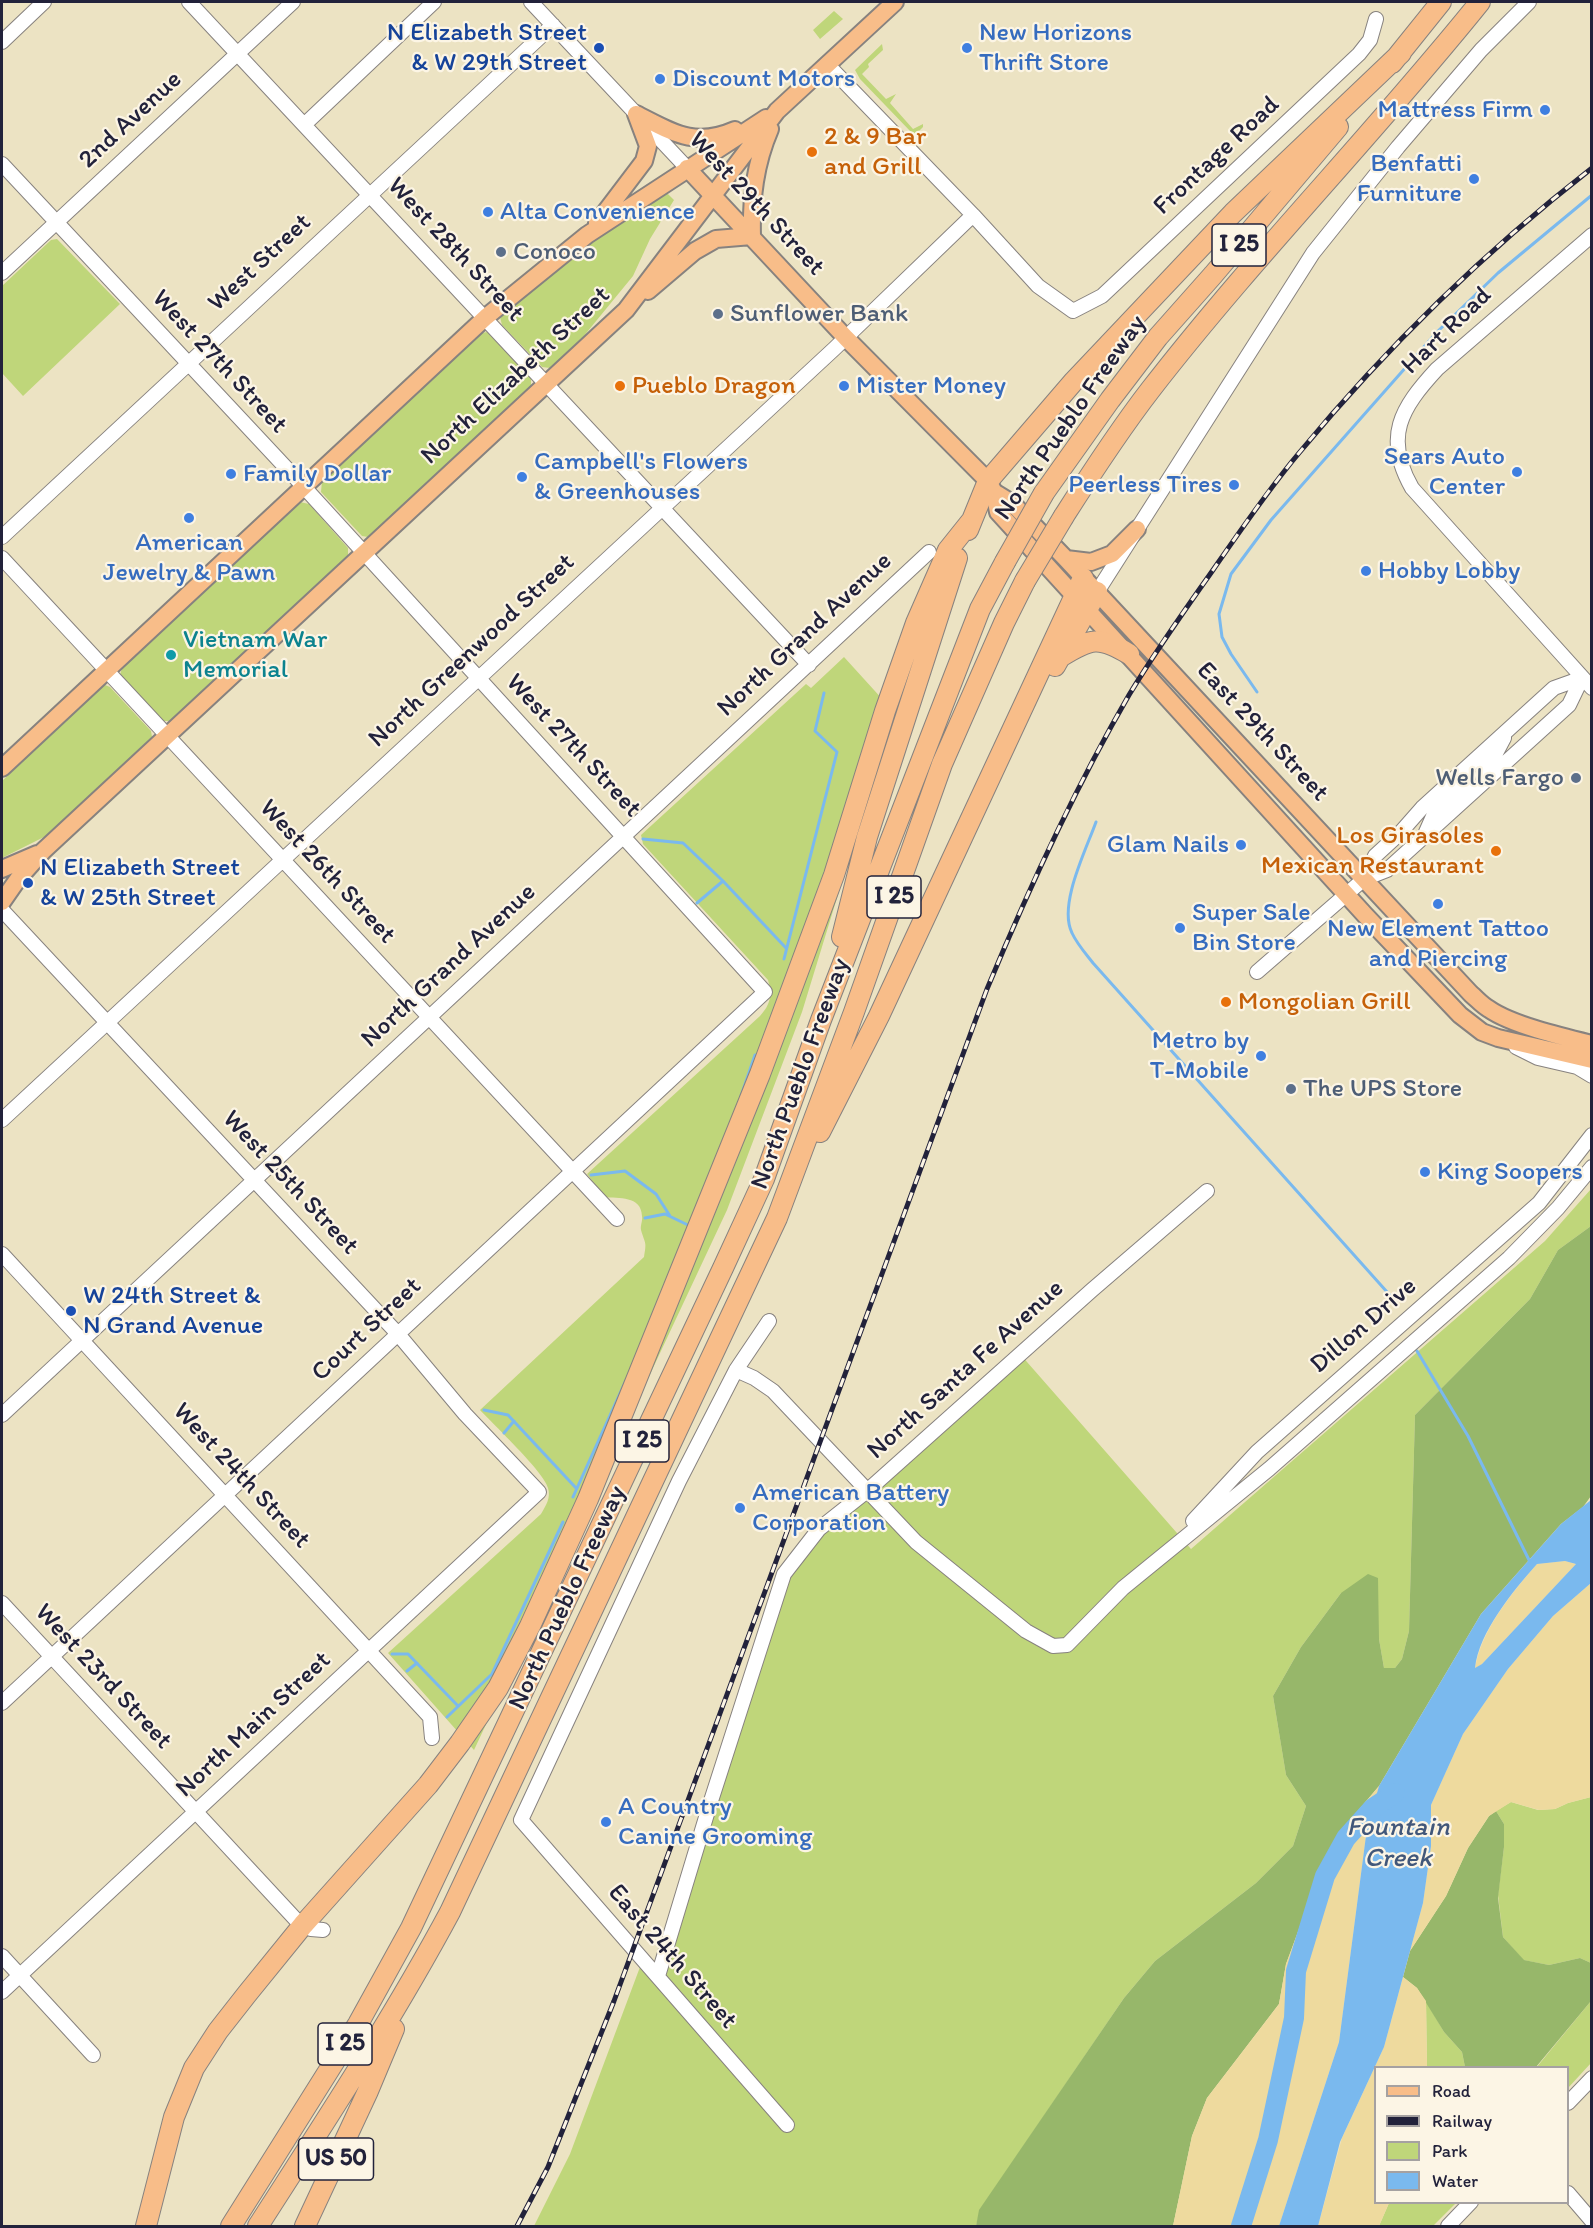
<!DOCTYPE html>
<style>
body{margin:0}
#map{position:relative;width:1593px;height:2228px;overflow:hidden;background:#ece3c3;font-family:Itim,sans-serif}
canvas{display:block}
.frame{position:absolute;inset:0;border:3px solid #22223b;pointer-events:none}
.legend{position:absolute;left:1374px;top:2066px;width:195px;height:138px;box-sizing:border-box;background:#fcf5e5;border:2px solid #a5a1a1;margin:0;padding:8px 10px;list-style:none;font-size:18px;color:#22223b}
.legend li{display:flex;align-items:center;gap:12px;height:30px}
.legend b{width:30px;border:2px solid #a5a1a1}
</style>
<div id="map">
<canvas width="1593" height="2228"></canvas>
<div class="frame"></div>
<ul class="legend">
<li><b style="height:8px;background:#f8bd89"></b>Road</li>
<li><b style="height:8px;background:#22223b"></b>Railway</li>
<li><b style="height:16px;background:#bfd67a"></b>Park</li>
<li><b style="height:16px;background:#7ab9ee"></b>Water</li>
</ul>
</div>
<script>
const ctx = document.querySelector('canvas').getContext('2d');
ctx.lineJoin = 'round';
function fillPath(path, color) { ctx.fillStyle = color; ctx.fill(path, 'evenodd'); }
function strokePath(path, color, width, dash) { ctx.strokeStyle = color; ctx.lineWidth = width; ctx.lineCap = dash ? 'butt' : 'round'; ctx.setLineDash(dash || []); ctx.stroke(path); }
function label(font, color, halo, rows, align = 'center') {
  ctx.font = font + ' Itim,sans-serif'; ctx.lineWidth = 4.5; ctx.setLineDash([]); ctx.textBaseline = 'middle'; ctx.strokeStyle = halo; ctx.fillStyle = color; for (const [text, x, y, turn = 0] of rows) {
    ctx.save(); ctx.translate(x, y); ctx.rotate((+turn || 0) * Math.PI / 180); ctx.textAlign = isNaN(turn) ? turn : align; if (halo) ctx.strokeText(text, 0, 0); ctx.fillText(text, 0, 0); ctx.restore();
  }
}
const green = new Path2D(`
 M834,11L843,19L820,39L813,30Z
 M882,44L883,50L868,64L869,67L862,74L886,99L896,94L890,103L913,129L923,124V127L916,134L911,132L860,79L855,70Z
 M665,191L674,200L650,239L633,276L583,337L550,368L542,367L502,325L500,317L502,314L541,279Z
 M57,239L120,304L23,396L2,373V286L51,240Z
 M487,332L531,378V386L368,537L362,536L321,492L322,481L482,333Z
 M300,502L309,504L348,548V556L170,721H163L123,679L120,675L122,668Z
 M844,657L894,712L802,1012L727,1210L474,1750L388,1653L541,1514C546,1505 551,1498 548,1488C545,1473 493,1424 480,1410L644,1257C647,1241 645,1244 641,1230C640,1225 643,1221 642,1216C641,1195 619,1199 604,1197L587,1174L760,1016C771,1004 772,995 768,980L643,844L641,835L806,684L811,688Z
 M105,685L110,687L151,731L152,737L46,836L2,858V781L101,687Z
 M1591,1189V1226L1558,1250L1530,1299L1415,1415L1409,1631L1402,1659L1395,1668H1384L1379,1639L1341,1593L1301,1647L1273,1696L1286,1775L1306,1806L1293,1846L1256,1883L1155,1961L1124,1998L980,2210L976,2226H534L570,2154L643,1959L657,1975L784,1574L819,1529L1020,1354L1191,1549L1545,1241Z
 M1591,1797V1963L1580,1958L1549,1965L1523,1960L1503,1937L1498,1895L1504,1847V1824L1496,1811L1511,1802L1538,1810L1555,1809L1568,1803Z
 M1426,2001L1444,2032L1462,2052L1465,2067H1427Z
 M1591,2001V2063L1568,2088V2068H1536Z
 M1389,2203H1456L1433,2226H1379Z`);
const forest = new Path2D(`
 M1591,1226V1496L1583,1507L1561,1524L1481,1614L1379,1786L1341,1831L1311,1897L1286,1964L1279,2004L1207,2098L1192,2136L1173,2226H976L979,2210L1124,1998L1155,1961L1256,1883L1293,1846L1306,1806L1286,1775L1273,1696L1301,1647L1341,1593L1368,1574L1378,1578L1379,1639L1384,1668H1395L1402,1659L1409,1631L1415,1415L1530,1299L1558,1250Z
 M1496,1811L1504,1824V1847L1498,1898L1503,1937L1524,1960L1549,1965L1580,1958L1591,1963V2001L1536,2067H1465L1462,2052L1444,2032L1417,1988L1403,1977L1410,1951L1446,1896L1468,1848L1489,1816Z`);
const sand = new Path2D(`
 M1565,1561L1576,1564L1482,1664L1475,1669C1481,1630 1512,1593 1537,1564Z
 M1591,1583V1797L1568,1803L1555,1809L1539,1810L1511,1802L1489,1816L1468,1848L1446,1896L1410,1951L1423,1903L1431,1846V1805L1463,1734L1508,1669L1553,1616Z
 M1379,1786L1367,1828L1339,2042L1279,2226H1173L1192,2136L1207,2098L1279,2004L1286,1964L1311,1897L1341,1831Z
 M1403,1977L1417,1988L1426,2001L1427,2067L1376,2068V2202L1389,2203L1379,2226H1318L1342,2138L1384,2047Z`);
const water = new Path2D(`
 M1591,1500V1583L1553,1616L1508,1669L1463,1734L1431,1805V1846L1423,1903L1384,2047L1340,2142L1318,2226H1279L1339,2042L1367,1828L1379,1786L1481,1614L1561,1524ZM1565,1561L1576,1564L1482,1664L1475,1668C1479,1632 1513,1591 1537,1564Z`);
const stream = new Path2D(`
 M1257,692L1231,654L1222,637L1219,614L1231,574L1271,520L1437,332L1498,273L1592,195
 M1096,822C1086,850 1058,905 1072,933C1077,944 1086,954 1093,963L1396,1302
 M643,839L683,843L723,881L786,948
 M697,903L723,881
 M784,959L837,752L815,731L824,693
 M741,1096L755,1055
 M591,1175L625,1171L656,1194L670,1216
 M645,1218L665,1214L690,1226
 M1417,1351L1468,1436L1529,1560
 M484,1410L508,1415L576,1488
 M504,1433L514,1421
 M573,1497L626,1380
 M392,1654H408L458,1706
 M407,1671L417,1663
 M447,1717L492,1674L563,1522`);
const river = new Path2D(`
 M1241,2226L1268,2140L1294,2018L1296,1971L1325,1876L1346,1838L1373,1808L1395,1793`);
const minor = new Path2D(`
 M189,2L809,665
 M531,2L687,168
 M2,42L44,2
 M827,64L973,215L1038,286L1073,311L1102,296L1359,54L1370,40L1376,19
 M304,125L434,2
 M2,164L304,487L765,992L2,1703
 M1592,235L1437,369C1401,408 1383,437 1412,488L1592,688
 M2,273L293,2
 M2,537L553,25
 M2,558L617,1219
 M1097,592L1313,253L1398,147L1481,50L1529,2
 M1489,777L1485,772V765L1495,755L1504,738
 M1426,832L1434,814L1467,782L1469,775L1465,769
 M1364,879L1375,856L1400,833L1422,808L1554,688L1582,678
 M2,910L326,1257L398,1334L465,1414L539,1492L2,1992
 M1257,972L1364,879L1387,870L1569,705L1582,678
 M1516,1047L1538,1058L1577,1067L1592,1076
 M2,1120L834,349L973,215
 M2,1254L430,1717L432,1738
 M769,1321L736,1370L679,1481L521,1820L787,2125
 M736,1370L754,1378L773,1391L916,1542L1026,1631L1053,1646L1067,1645L1123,1588L1269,1469L1509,1258L1558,1208L1592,1167
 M2,1415L929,552
 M1193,1521L1257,1452L1539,1203L1592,1135
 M2,1603L299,1923L311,1929L323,1930
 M2,1956L93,2055
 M658,1976L710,1804L784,1574L819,1529L867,1491L1092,1290L1207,1191
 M1568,2103L1592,2078
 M1568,2193L1592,2221
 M1448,2226L1471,2202`);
const major = new Path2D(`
 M636,114C672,132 694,148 735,130
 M687,168L846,338L988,481L994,492L998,512L1365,915L1460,1015L1482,1032L1498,1038L1592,1060
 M597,223L644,161L648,146L636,114
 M648,291L695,251L716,239L752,236C751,198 755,164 770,129
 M994,492L1012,503L1066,559L1471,994C1477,999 1482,1005 1489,1009C1512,1025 1563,1037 1592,1044
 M1066,559L1091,562L1112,554L1137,529
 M2,768L486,317L587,235L766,118
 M2,869L37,854
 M2,902L18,879L43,851L626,310L777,111L895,2`);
const highway = new Path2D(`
 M1392,63L1441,2
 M1044,493L1110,400L1158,337L1213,275L1338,127
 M1064,516C1092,472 1120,429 1151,389C1255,255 1374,134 1480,2
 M968,530L988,481L1074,381L1233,213L1401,53
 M1062,656C1091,638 1099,636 1129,654
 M1055,666L1097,592
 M842,937L867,837L957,558
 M820,1132L879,1016L1083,578
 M146,2226L174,2117L194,2068L218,2031L247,1994L303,1925L428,1785L460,1743L498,1688L530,1626L588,1499L760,1074L834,875L885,711L916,623L948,550L972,520
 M231,2226L358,2024L411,1928L723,1268L764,1179L821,1020L980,609L1005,562
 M258,2226C324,2123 392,2020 450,1912L777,1218L854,1012L942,764L1004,623L1025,581
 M305,2226L368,2091L394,2029`);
const rail = new Path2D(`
 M517,2226L548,2167L614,2001L987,989C1029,888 1074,790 1129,695C1155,652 1184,611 1213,570C1240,531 1268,490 1299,453C1386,348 1484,252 1592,168`);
const highwayBridge = new Path2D(`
 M1005,562L1044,493
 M1025,581L1064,516`);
const markers = [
 [599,48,6,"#1a4fb4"],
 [967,48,6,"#3f7fe0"],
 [660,79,6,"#3f7fe0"],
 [1545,110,6,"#3f7fe0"],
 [812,152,6,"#e8710a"],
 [1474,179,6,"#3f7fe0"],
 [488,212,6,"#3f7fe0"],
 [501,252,6,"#5c6f8a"],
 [718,314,6,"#5c6f8a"],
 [620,386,6,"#e8710a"],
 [844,386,6,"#3f7fe0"],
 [1517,472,6,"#3f7fe0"],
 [231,474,6,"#3f7fe0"],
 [522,477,6,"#3f7fe0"],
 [1234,485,6,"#3f7fe0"],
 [189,518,6,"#3f7fe0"],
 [1366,571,6,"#3f7fe0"],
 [171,655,6,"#0f9aa8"],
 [1576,778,6,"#5c6f8a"],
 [1241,845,6,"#3f7fe0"],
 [1496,851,6,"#e8710a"],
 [28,883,6,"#1a4fb4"],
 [1438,904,6,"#3f7fe0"],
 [1180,928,6,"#3f7fe0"],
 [1226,1002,6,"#e8710a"],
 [1261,1056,6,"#3f7fe0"],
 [1291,1089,6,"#5c6f8a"],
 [1425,1172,6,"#3f7fe0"],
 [71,1311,6,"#1a4fb4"],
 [740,1508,6,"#3f7fe0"],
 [606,1822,6,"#3f7fe0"]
];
const shields = [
 [1239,245,54],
 [894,897,54],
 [642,1441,54],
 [345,2044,54],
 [336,2159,75]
];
const shieldNames = [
 ["I 25",1239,245],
 ["I 25",894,897],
 ["I 25",642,1441],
 ["I 25",345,2044],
 ["US 50",336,2159]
];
const transitNames = [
 ["N Elizabeth Street",587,33,"right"],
 ["& W 29th Street",587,63,"right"],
 ["N Elizabeth Street",40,868],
 ["& W 25th Street",40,898],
 ["W 24th Street &",83,1296],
 ["N Grand Avenue",83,1326]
];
const shopNames = [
 ["New Horizons",979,33],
 ["Thrift Store",979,63],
 ["Discount Motors",672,79],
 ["Mattress Firm",1533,110,"right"],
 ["Benfatti",1462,164,"right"],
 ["Furniture",1462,194,"right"],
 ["Alta Convenience",500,212],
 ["Mister Money",856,386],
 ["Sears Auto",1505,457,"right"],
 ["Center",1505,487,"right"],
 ["Campbell's Flowers",534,462],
 ["& Greenhouses",534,492],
 ["Family Dollar",243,474],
 ["Peerless Tires",1222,485,"right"],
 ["American",189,543,"center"],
 ["Jewelry & Pawn",189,573,"center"],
 ["Hobby Lobby",1378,571],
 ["Glam Nails",1229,845,"right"],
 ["Super Sale",1192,913],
 ["Bin Store",1192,943],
 ["New Element Tattoo",1438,929,"center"],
 ["and Piercing",1438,959,"center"],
 ["Metro by",1249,1041,"right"],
 ["T-Mobile",1249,1071,"right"],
 ["King Soopers",1437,1172],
 ["American Battery",752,1493],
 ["Corporation",752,1523],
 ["A Country",618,1807],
 ["Canine Grooming",618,1837]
];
const streetNames = [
 ["2nd Avenue",131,120,-43],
 ["Frontage Road",1217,156,-43],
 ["West 29th Street",756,204,47],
 ["West 28th Street",455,250,47],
 ["West Street",260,263,-43],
 ["Hart Road",1447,331,-44],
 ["West 27th Street",219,362,47],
 ["North Elizabeth Street",516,376,-43],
 ["North Pueblo Freeway",1071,418,-55],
 ["North Grand Avenue",805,635,-43],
 ["North Greenwood Street",472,651,-43],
 ["East 29th Street",1262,732,47],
 ["West 27th Street",573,746,47],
 ["West 26th Street",327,872,47],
 ["North Grand Avenue",449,966,-43],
 ["North Pueblo Freeway",801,1074,-70],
 ["West 25th Street",290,1183,47],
 ["Dillon Drive",1364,1326,-41],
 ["Court Street",367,1330,-43],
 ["North Santa Fe Avenue",966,1370,-42],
 ["West 24th Street",241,1476,47],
 ["North Pueblo Freeway",568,1598,-65],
 ["West 23rd Street",103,1677,47],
 ["North Main Street",254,1725,-43],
 ["East 24th Street",672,1957,49]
];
const foodNames = [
 ["2 & 9 Bar",824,137],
 ["and Grill",824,167],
 ["Pueblo Dragon",632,386],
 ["Los Girasoles",1484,836,"right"],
 ["Mexican Restaurant",1484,866,"right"],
 ["Mongolian Grill",1238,1002]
];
const serviceNames = [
 ["Conoco",513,252],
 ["Sunflower Bank",730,314],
 ["Wells Fargo",1564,778,"right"],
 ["The UPS Store",1303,1089]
];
const cultureNames = [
 ["Vietnam War",183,640],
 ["Memorial",183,670]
];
const waterNames = [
 ["Fountain",1398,1828],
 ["Creek",1398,1859]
];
fillPath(green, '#bfd67a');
fillPath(forest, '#97b76a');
fillPath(sand, '#eeda9e');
fillPath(water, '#7ab9ee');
strokePath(stream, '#7ab9ee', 3);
strokePath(river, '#7ab9ee', 20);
strokePath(minor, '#87827f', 16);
strokePath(major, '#87827f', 20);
strokePath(highway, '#87827f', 22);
strokePath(minor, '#fff', 14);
strokePath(major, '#f8bd89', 16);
strokePath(highway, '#f8bd89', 20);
strokePath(rail, '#22223b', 5);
strokePath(rail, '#fcf5e5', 3, [9]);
strokePath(highwayBridge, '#87827f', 22, []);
strokePath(highwayBridge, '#f8bd89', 20);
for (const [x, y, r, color] of markers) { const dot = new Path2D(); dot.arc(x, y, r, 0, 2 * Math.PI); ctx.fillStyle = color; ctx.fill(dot); strokePath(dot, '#fcf5e5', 2); }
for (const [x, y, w] of shields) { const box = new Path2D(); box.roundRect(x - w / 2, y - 21, w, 42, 4.5); ctx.fillStyle = '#fcf5e5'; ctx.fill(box); strokePath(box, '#22223b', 1.5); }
label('bold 24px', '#22223b', null, shieldNames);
label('26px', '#164399', '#fcf5e5', transitNames, 'left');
label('26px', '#366cbe', '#fcf5e5', shopNames, 'left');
label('26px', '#22223b', '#fcf5e5', streetNames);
label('26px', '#c56008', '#fcf5e5', foodNames, 'left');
label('26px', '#4e5e75', '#fcf5e5', serviceNames, 'left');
label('26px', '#0d838f', '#fcf5e5', cultureNames, 'left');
label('italic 27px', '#41577a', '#fcf5e5', waterNames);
</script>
